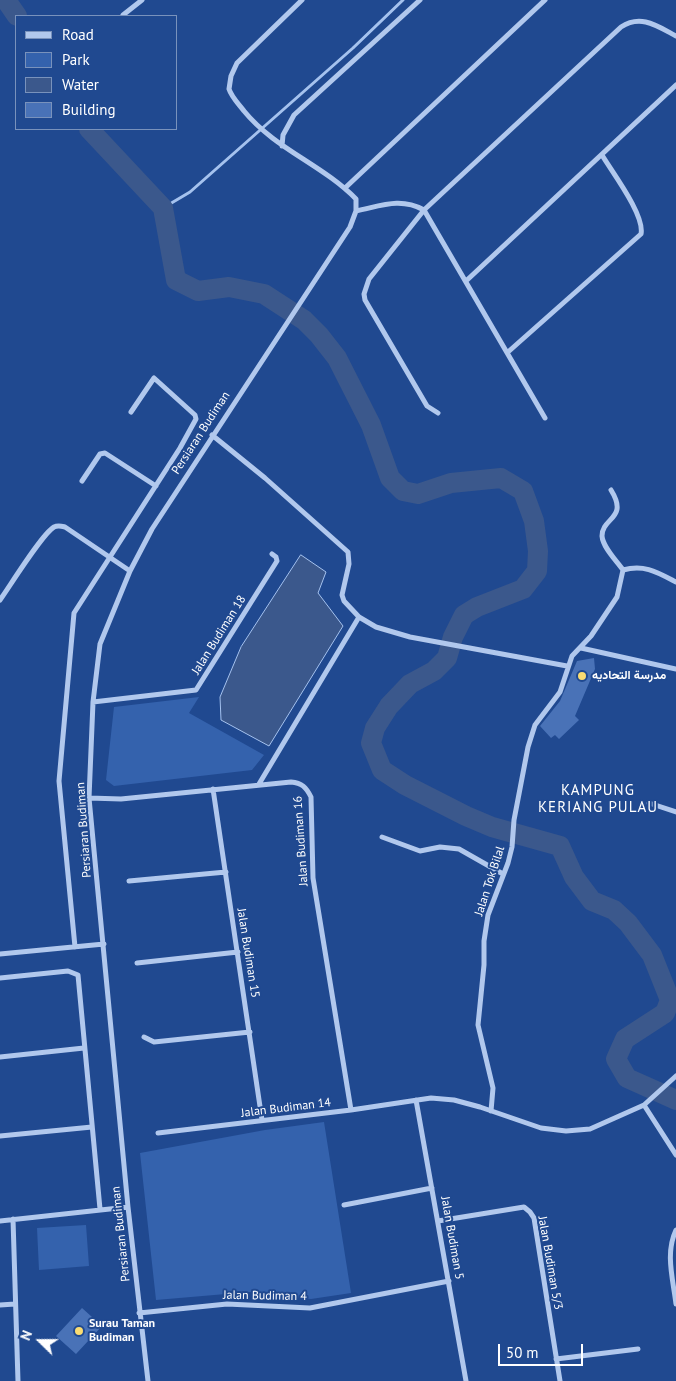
<!DOCTYPE html>
<meta charset="utf-8">
<style>
body{margin:0}
#map{position:relative;width:676px;height:1381px;overflow:hidden;background:#204990;font-family:"PT Sans",sans-serif}
canvas{display:block}
.legend{position:absolute;left:15px;top:15px;width:162px;height:115px;box-sizing:border-box;background:#204990;border:1px solid #7992bc;margin:0;padding:6px 9px;list-style:none;font-size:15px;color:#fff}
.legend li{display:flex;align-items:center;gap:10px;height:25px}
.legend b{width:25px;border:1px solid #7992bc}
.north{position:absolute;left:15px;top:1316px;width:50px;height:50px;-webkit-text-stroke:4px #204990;paint-order:stroke;rotate:292deg;font-size:14px;font-weight:700;line-height:20px;text-align:center;color:#fff}
.north::after{content:'';display:block;margin:auto;width:18px;height:22px;background:#fff;clip-path:polygon(50% 0,100% 100%,50% 72%,0 100%)}
.scale{position:absolute;left:498px;top:1344px;width:85px;height:22px;box-sizing:border-box;border:2px solid #fff;border-top:0;padding-left:6px;font-size:15px;line-height:18px;white-space:nowrap;color:#fff;-webkit-text-stroke:4px #204990;paint-order:stroke}
</style>
<div id="map">
<canvas width="676" height="1381"></canvas>
<ul class="legend">
<li><b style="height:6px;background:#b1c8ed"></b>Road</li>
<li><b style="height:14px;background:#3462ad"></b>Park</li>
<li><b style="height:14px;background:#3b588c"></b>Water</li>
<li><b style="height:14px;background:#4972b7"></b>Building</li>
</ul>
<div class="north">N</div>
<div class="scale">50 m</div>
</div>
<script>
const ctx = document.querySelector('canvas').getContext('2d');
ctx.lineJoin = 'round';
function fillPath(path, color) { ctx.fillStyle = color; ctx.fill(path, 'evenodd'); }
function strokePath(path, color, width, dash) { ctx.strokeStyle = color; ctx.lineWidth = width; ctx.lineCap = dash ? 'butt' : 'round'; ctx.setLineDash(dash || []); ctx.stroke(path); }
function label(font, color, halo, rows, align = 'center') {
  ctx.font = font + ' "PT Sans",Vazirmatn,sans-serif'; ctx.lineWidth = 4; ctx.setLineDash([]); ctx.textBaseline = 'middle'; ctx.strokeStyle = halo; ctx.fillStyle = color; for (const [text, x, y, turn = 0] of rows) {
    ctx.save(); ctx.translate(x, y); ctx.rotate((+turn || 0) * Math.PI / 180); ctx.textAlign = isNaN(turn) ? turn : align; if (halo) ctx.strokeText(text, 0, 0); ctx.fillText(text, 0, 0); ctx.restore();
  }
}
const green = new Path2D(`
 M199,697L189,713L264,755L252,770L114,786L106,780L114,707Z
 M324,1122L351,1293L311,1299L249,1292L156,1300L140,1153L265,1130Z
 M86,1225L89,1266L39,1270L37,1228Z`);
const water = new Path2D(`
 M301,555L326,572L318,593L343,626L269,746L221,720L220,697L241,647Z`);
const stream = new Path2D(`
 M163,208L190,192L353,48L403,0`);
const river = new Path2D(`
 M6,0L17,16
 M89,129L163,208L176,280L198,291L229,287L264,294L304,320L319,335L337,358L371,425L390,478L403,491L418,494L451,483L501,478L523,491L534,521L538,551L537,571L523,589L477,607L464,615L453,637L447,658L434,671L410,684L389,706L375,728L371,743L382,770L405,785L466,816L492,827L560,846L574,877L592,901L614,910L628,923L652,955L670,1000L665,1013L625,1039L616,1059L627,1078L676,1100`);
const building = new Path2D(`
 M594,658L595,669L575,716L579,720L559,739L555,735L551,738L540,726L560,701L577,661Z
 M82,1308L102,1326L76,1354L56,1336Z`);
const street = new Path2D(`
 M123,15L142,0
 M282,146L283,135L294,115L420,0
 M345,188L545,0
 M356,211C381,206 400,197 424,210L545,418
 M466,281L676,85
 M508,352L641,234C645,215 612,172 602,155
 M438,413L427,406L365,300L364,294L369,279L424,210L621,27C641,14 657,26 676,36
 M212,435L265,478L348,552L349,564L342,595L344,601L359,617L376,627L410,637L567,666
 M82,481L100,454L105,453L156,486
 M611,490C629,519 602,517 602,536C603,548 617,561 623,570
 M0,600C10,586 42,534 54,527C58,525 61,526 65,527L130,571
 M581,648L676,669
 M93,702L196,690L277,561L276,557L272,554
 M259,784L359,617
 M213,789L262,1120
 M89,798L121,799L291,782C302,783 306,787 311,797L313,878L351,1110
 M649,803L676,812
 M382,837L420,851L440,847L459,849L503,874
 M129,881L226,872
 M75,947L59,781L74,613L180,448L196,419L195,415L154,378L131,412
 M0,954L104,944
 M137,963L238,952
 M0,978L68,971L78,975L100,1209
 M144,1037L154,1042L250,1032
 M0,1057L84,1048
 M416,1100L466,1381
 M644,1105L676,1155
 M491,1111L493,1088L478,1025L484,965V941L488,915L508,863L512,847L514,820L528,747L535,725L560,692L572,656L591,636L617,597L623,570C644,564 657,572 676,582
 M158,1133L351,1110L431,1098L454,1100L480,1107L541,1128L566,1131L590,1129L644,1105L676,1076
 M0,1136L92,1127
 M344,1205L432,1188
 M13,1219L18,1381
 M0,1221L128,1207
 M438,1221L524,1207L530,1212L534,1218L560,1381
 M676,1230C665,1253 673,1279 676,1304
 M0,1305L15,1304
 M139,1313L227,1304L310,1308L449,1281
 M556,1359L638,1349
 M148,1381L128,1207L89,798L93,702L100,644L130,571L152,529L350,227L356,211V199C323,165 275,149 244,111C239,104 232,98 229,89L231,76L237,63L302,0`);
const markers = [
 [582,676,5,"#fadc72"],
 [79,1331,5,"#fadc72"]
];
const streetNames = [
 ["Persiaran Budiman",201,433,-57],
 ["Jalan Budiman 18",219,635,-58],
 ["Persiaran Budiman",84,830,-94],
 ["Jalan Budiman 16",301,841,-94],
 ["Jalan Tok Bilal",490,881,-72],
 ["Jalan Budiman 15",248,953,81],
 ["Jalan Budiman 14",286,1108,-7],
 ["Persiaran Budiman",121,1234,-96],
 ["Jalan Budiman 5",452,1238,80],
 ["Jalan Budiman 5/3",550,1263,80],
 ["Jalan Budiman 4",265,1296,1]
];
const poiNames = [
 ["مدرسة التحاديه",592,676],
 ["Surau Taman",89,1324],
 ["Budiman",89,1338]
];
const quarterNames = [
 ["KAMPUNG",598,791],
 ["KERIANG PULAU",598,808]
];
fillPath(green, '#3462ad');
fillPath(water, '#3b588c');
strokePath(water, '#a5c2ee', 1);
strokePath(stream, '#a5c2ee', 3);
strokePath(river, '#3b588c', 20);
fillPath(building, '#4972b7');
strokePath(street, '#b1c8ed', 5);
for (const [x, y, r, color] of markers) { const dot = new Path2D(); dot.arc(x, y, r, 0, 2 * Math.PI); ctx.fillStyle = color; ctx.fill(dot); strokePath(dot, '#204990', 2); }
label('12px', '#fff', '#204990', streetNames);
label('bold 12px', '#fff', '#204990', poiNames, 'left');
ctx.letterSpacing = '1px';
label('15px', '#fff', '#204990', quarterNames);
ctx.letterSpacing = '0px';
</script>
